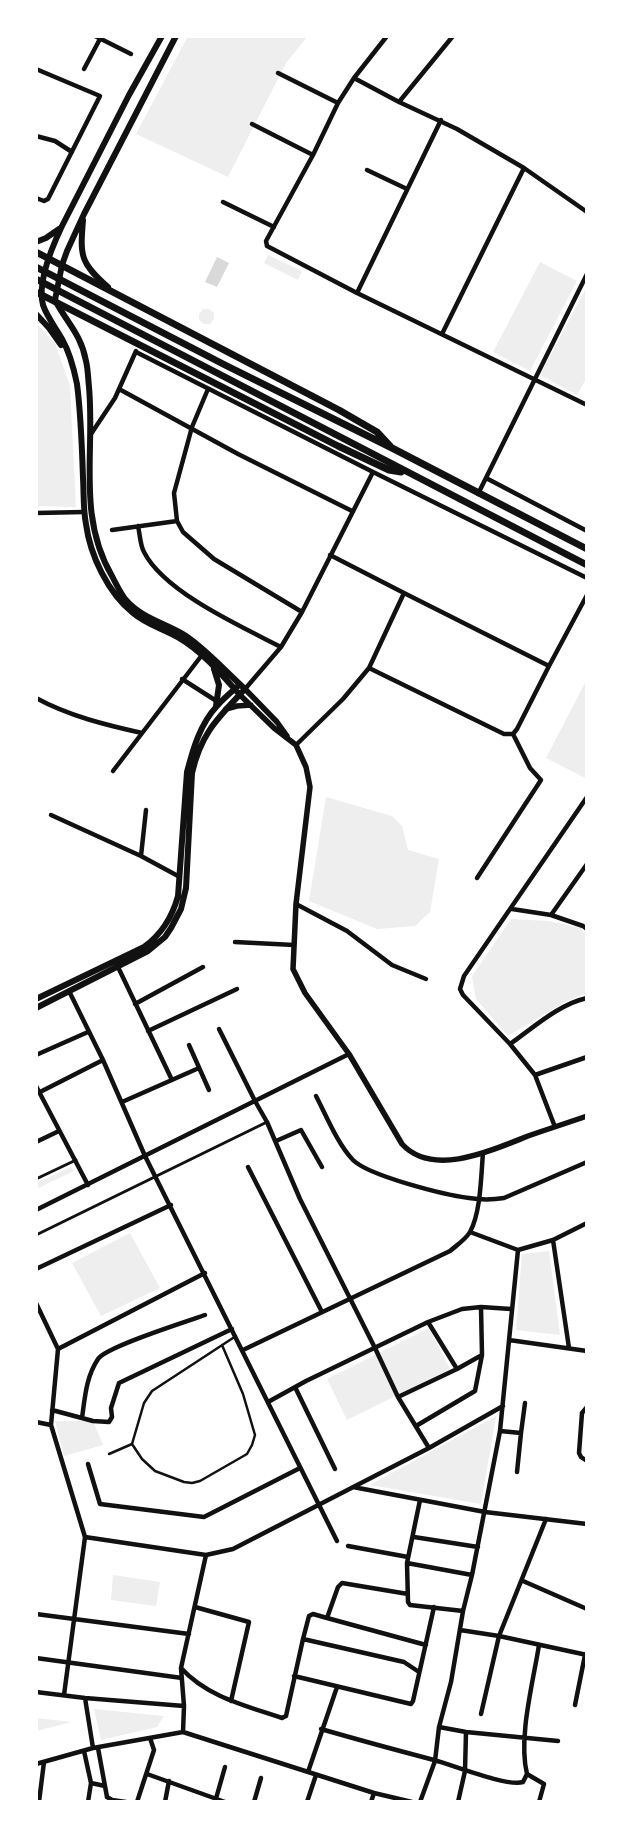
<!DOCTYPE html>
<style>
body{margin:0}
#map{position:relative;width:623px;height:1838px;overflow:hidden;background:#fff;font-family:"Alegreya Sans",sans-serif}
canvas{display:block}
.frame{position:absolute;inset:0;border:38px solid #fff;pointer-events:none}
</style>
<div id="map">
<canvas width="623" height="1838"></canvas>
<div class="frame"></div>
</div>
<script>
const ctx = document.querySelector('canvas').getContext('2d');
ctx.lineJoin = 'round';
function fillPath(path, color) { ctx.fillStyle = color; ctx.fill(path, 'evenodd'); }
function strokePath(path, color, width, dash) { ctx.strokeStyle = color; ctx.lineWidth = width; ctx.lineCap = dash ? 'butt' : 'round'; ctx.setLineDash(dash || []); ctx.stroke(path); }
const green = new Path2D(`
 M188,36H308L286,63L228,177L136,134Z
 M268,255L302,271L298,280L264,263Z
 M540,262L577,281L530,371L493,352Z
 M587,286V377L577,395L540,375Z
 M203,309H209L214,313V319L210,324H204L199,320V314Z
 M36,323L55,343L70,386L76,507L36,506Z
 M587,679V779L546,758Z
 M326,797L392,816L402,826L408,850L439,859L430,912L415,926L377,929L309,901Z
 M511,919L549,921L581,928L587,936V993L563,1003L508,1036L476,999L472,976Z
 M71,1167L74,1171L36,1189V1183Z
 M130,1233L160,1288L101,1316L72,1263Z
 M549,1251L560,1335L516,1330L522,1254Z
 M429,1328L450,1369L347,1420L327,1379Z
 M496,1416L481,1504L370,1485Z
 M55,1421H93L103,1445L64,1456Z
 M113,1575L160,1582L156,1606L111,1600Z
 M94,1709L164,1716L157,1727L101,1740Z
 M36,1718L72,1722L36,1731Z`);
const water = new Path2D(`
 M217,257L229,263L217,287L205,282Z`);
const service = new Path2D(`
 M222,1345L243,1394L255,1435L252,1445L247,1454L200,1481L192,1483L184,1482L155,1471L142,1459L132,1444L144,1403L152,1391L236,1336
 M109,1454L132,1444`);
const pedestrian = new Path2D(`
 M36,1179L76,1160
 M36,1235L267,1122`);
const minor = new Path2D(`
 M95,36L131,54
 M387,36L354,78L399,102L457,129L524,168L587,212
 M36,69L100,96L48,199L44,201L36,198
 M84,69L101,37
 M278,73L338,103
 M354,78L338,103L313,155L266,241L267,246L357,293L587,405
 M399,102L453,36
 M252,124L313,155
 M36,136L55,141L72,152
 M367,170L407,189
 M223,202L274,227
 M357,293L441,120
 M442,334L524,168
 M136,352L373,472L587,578
 M119,389L238,454L352,511
 M208,389L192,427L174,493L177,521L183,532L214,559L302,612
 M91,434L115,398L136,351
 M486,478L587,531
 M478,494L587,274
 M36,513L84,512
 M138,526C140,534 140,545 144,552C164,592 242,627 281,647
 M112,530L177,521
 M330,555L404,593
 M369,668L504,734H513L517,729L549,666
 M182,679L218,702
 M245,689L281,647L302,612L373,472
 M36,698C69,716 106,725 142,733
 M296,745L343,699L369,668L404,593L549,666L587,595
 M113,771L202,655
 M51,815L141,856L178,876
 M141,856L146,810
 M477,878L541,780L530,768L513,734
 M296,904L347,931L392,965L426,979
 M512,909L551,915L583,926L587,929
 M551,915L587,864
 M235,942L294,945
 M118,967L172,1080
 M69,991L103,1060L145,1156L337,1541
 M135,1004L203,967
 M219,1029L255,1101L267,1122L300,1199L375,1348L398,1397L429,1448
 M148,1031L237,989
 M510,1044C533,1028 559,1004 587,998
 M189,1045L209,1090
 M36,1055L88,1032
 M535,1075L587,1057
 M36,1086L88,1185
 M40,1092L103,1060
 M316,1096C326,1115 338,1145 353,1160C369,1176 445,1195 469,1198C481,1200 492,1200 504,1198L587,1162
 M122,1102L199,1068
 M555,1127L535,1075L510,1044L463,995L460,989L464,976L587,797
 M276,1141L301,1130L322,1167
 M36,1142L59,1131
 M248,1167L322,1312
 M36,1210L349,1054
 M470,1232L518,1250L553,1240L587,1223
 M553,1240L569,1348
 M36,1269L171,1205
 M36,1303L58,1349L51,1425L85,1537L64,1695
 M509,1340L587,1351
 M58,1349L205,1273
 M243,1350L450,1251C457,1245 466,1239 470,1232C481,1212 481,1175 483,1153
 M457,1369L482,1355L481,1307
 M295,1387L335,1469
 M398,1397L457,1369L428,1322
 M268,1402L306,1381L428,1322L462,1309L481,1307L511,1309
 M587,1407L582,1413L579,1453L581,1457L587,1461
 M52,1410L93,1421L109,1422L112,1417L111,1408L119,1383L232,1329
 M82,1418C85,1397 86,1377 98,1359C105,1347 188,1321 205,1315
 M36,1422L51,1425
 M416,1426L475,1391L482,1355
 M500,1431L521,1433L525,1403
 M88,1464L100,1504L204,1517L300,1468
 M517,1472L521,1433
 M353,1487L485,1512L587,1524
 M420,1500L407,1563L408,1602L410,1605L463,1611
 M85,1537L206,1555L233,1549L429,1448L503,1406
 M414,1537L478,1547
 M348,1546L408,1557
 M407,1563L472,1575
 M523,1581L587,1609
 M408,1594L342,1583L338,1587L327,1618L426,1645
 M195,1607L249,1622L231,1701
 M36,1614L189,1634
 M460,1630L499,1636L587,1655
 M303,1639L309,1616L313,1614L327,1618
 M36,1658L182,1678
 M181,1668C207,1697 247,1706 282,1718L286,1716L303,1639L404,1662L419,1672
 M294,1676L411,1704L413,1701L434,1607
 M36,1692L85,1698L184,1706
 M85,1698L93,1748
 M575,1705L585,1655
 M481,1714L499,1636L546,1519
 M439,1727L466,1732L558,1741
 M321,1729C359,1740 396,1750 434,1760C453,1765 507,1787 523,1782L527,1774C518,1738 533,1683 539,1645
 M183,1732L184,1706L181,1668L206,1555
 M98,1748L107,1797L112,1800L126,1802
 M84,1751L91,1783L88,1802
 M36,1764L93,1748L183,1732L374,1793L412,1802
 M308,1772L337,1687
 M147,1774L225,1802
 M527,1774L544,1784L539,1802
 M91,1783L105,1786
 M39,1802L44,1762
 M137,1802L154,1750L150,1738
 M165,1802L169,1781
 M215,1802L225,1767
 M254,1802L261,1778
 M307,1802L316,1775
 M371,1802L374,1793
 M420,1802L435,1761L439,1727L451,1682L463,1611L472,1575L500,1431L518,1250
 M458,1802L465,1771L466,1732`);
const tertiary = new Path2D(`
 M245,689L277,722L287,736
 M240,695L274,728L296,745L306,767L310,787L296,904L293,969L305,993L349,1054L402,1144C433,1178 493,1150 528,1136C548,1129 567,1123 587,1116
 M226,709L237,706L251,705`);
const secondary = new Path2D(`
 M162,36L129,95L62,226C52,247 37,283 43,305C47,317 56,328 62,339C70,353 74,369 77,384C81,415 82,447 83,478C84,494 83,509 86,524C90,555 108,593 133,613C147,625 164,629 179,638C203,652 222,675 240,695
 M83,220C80,256 80,263 108,287
 M36,242L46,238L59,229
 M36,314L49,328L61,345
 M214,669L219,685L216,706
 M36,999L144,947C162,934 172,918 178,896L187,772C193,749 200,724 217,706C223,699 230,693 237,687
 M36,1008L148,951L165,937L171,928L181,909L186,888L192,773C201,733 218,718 245,689C226,672 208,651 186,636C166,623 142,619 125,599C120,592 116,584 112,576C77,516 95,453 89,387C88,378 88,369 86,361C81,334 67,323 55,300L62,265L67,251L84,214L176,36`);
const primary = new Path2D(`
 M36,252L339,410L377,432L390,446
 M36,267L225,365L392,448L587,549
 M36,279L587,565
 M36,292L338,446L389,470L401,472`);
fillPath(green, '#eee');
fillPath(water, '#d9d9d9');
strokePath(service, '#111', 2.5);
strokePath(pedestrian, '#111', 3);
strokePath(minor, '#111', 4.5);
strokePath(tertiary, '#111', 5.5);
strokePath(secondary, '#111', 6);
strokePath(primary, '#111', 7);
</script>
